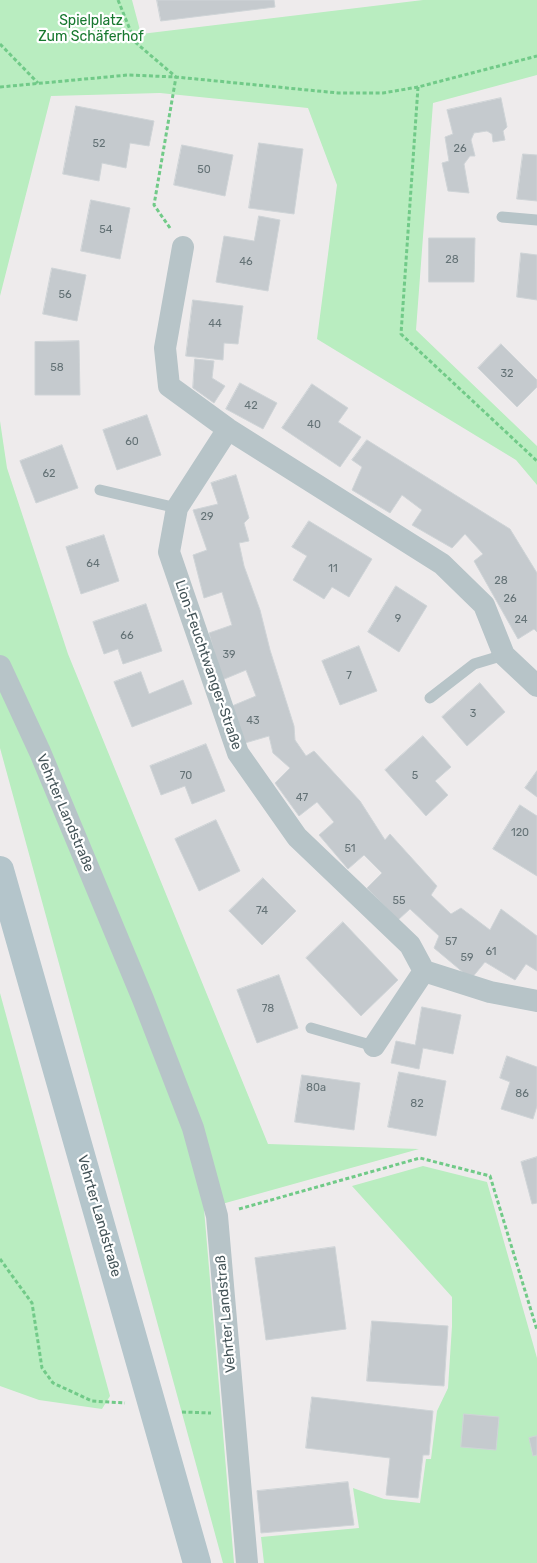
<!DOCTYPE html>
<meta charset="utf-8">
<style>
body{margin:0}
canvas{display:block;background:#eeebec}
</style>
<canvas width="537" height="1563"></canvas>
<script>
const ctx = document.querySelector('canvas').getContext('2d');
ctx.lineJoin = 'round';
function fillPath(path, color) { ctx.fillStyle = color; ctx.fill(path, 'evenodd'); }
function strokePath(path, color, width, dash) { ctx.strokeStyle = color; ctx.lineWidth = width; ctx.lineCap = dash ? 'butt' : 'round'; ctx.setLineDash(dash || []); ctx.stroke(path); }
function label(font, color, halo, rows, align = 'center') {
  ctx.font = font + ' Rubik,sans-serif'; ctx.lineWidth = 4.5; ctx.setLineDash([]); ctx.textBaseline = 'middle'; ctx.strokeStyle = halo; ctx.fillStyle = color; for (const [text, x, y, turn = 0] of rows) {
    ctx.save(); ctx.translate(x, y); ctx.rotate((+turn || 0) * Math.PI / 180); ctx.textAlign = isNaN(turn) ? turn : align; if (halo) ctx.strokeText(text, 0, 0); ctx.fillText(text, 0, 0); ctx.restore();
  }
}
const green = new Path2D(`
 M0,0H132L141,34L423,0H537V75L433,103L416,330L537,446V485L516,460L317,339L337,185L308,108L160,93L51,96L0,296Z
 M0,421L7,468L68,654L268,1144L419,1149L204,1209L234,1563H223L0,748Z
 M0,993L110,1396L102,1409L39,1400L0,1386Z
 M423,1166L487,1182L537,1358V1563H264L261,1537L359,1528L353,1488L384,1499L420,1503L426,1459H431L437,1411L448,1388L452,1326V1297L352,1186Z`);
const building = new Path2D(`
 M157,0H274L275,7L161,21Z
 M501,98L507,127L503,131L505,140L493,142L492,134L487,131L474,133L471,140L475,156H470L464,164L469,193L448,191L442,163L449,161L445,137L453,134L447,110Z
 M76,106L154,121L149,146L130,143L126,168L102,163L99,181L63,174Z
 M259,143L303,149L294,214L249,208Z
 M182,145L233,155L225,196L174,185Z
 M523,154L537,155V201L517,199Z
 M91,200L130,208L120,259L81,251Z
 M259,216L280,220L268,291L216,282L224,236L254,241Z
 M429,238H475L474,282H429Z
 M521,253L537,255V300L517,297Z
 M52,268L86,275L77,321L43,314Z
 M193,300L243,306L238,344L224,343L223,360L186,356Z
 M79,341L80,395H35V342Z
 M501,344L537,380V387L517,407L478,368Z
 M195,359L214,361L212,378L225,386L214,403L193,388Z
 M240,383L277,403L263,429L226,409Z
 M312,384L348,408L338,422L361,437L340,467L282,428Z
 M147,415L161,455L117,470L103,430Z
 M367,440L510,529L537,573V632L534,629L518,639L474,561L483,554L465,534L452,548L412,525L422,510L402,495L390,513L352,490L362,467L352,460Z
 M62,445L78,488L36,503L20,461Z
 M236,475L249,518L244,523L249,541L239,543L244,566L260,610L270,650L294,726L295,740L306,756L314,751L360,801L385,840L390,834L437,886L431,895L451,914L461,908L490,930L501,909L537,936V971L526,964L515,980L485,962L471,979L434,948L439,936L410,909L398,920L367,888L382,873L364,855L348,869L319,835L334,822L317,802L299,816L275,783L290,768L273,753L269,736L245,743L232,706L256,696L246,670L222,680L209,633L232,625L222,592L204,598L193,555L207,550L193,510L218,504L211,483Z
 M309,521L372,559L349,597L332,587L324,599L293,580L307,556L292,547Z
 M104,535L119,581L81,594L66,547Z
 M396,586L427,606L399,652L368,632Z
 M146,604L162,651L123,664L118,649L104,654L93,622Z
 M359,646L377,691L340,705L322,661Z
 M141,672L149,694L183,680L192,704L132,727L114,682Z
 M480,683L505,712L467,746L442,717Z
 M423,736L451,767L435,781L448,795L426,816L385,770Z
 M206,744L225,791L192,804L185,786L161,795L150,766Z
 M537,771V797L525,788Z
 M520,805L537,816V876L493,849Z
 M216,820L240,871L199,891L175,839Z
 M263,878L296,911L262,945L229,911Z
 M343,922L398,980L361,1016L306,958Z
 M279,975L298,1028L257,1043L237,990Z
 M422,1007L461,1015L453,1054L423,1048L419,1069L391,1063L396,1041L415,1045Z
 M507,1056L537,1067V1106L533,1119L501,1109L510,1082L500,1078Z
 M399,1072L446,1081L436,1136L388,1127Z
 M302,1075L360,1083L354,1130L295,1122Z
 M537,1157V1203L532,1204L521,1162Z
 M335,1247L346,1329L266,1340L255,1258Z
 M372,1321L448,1326L444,1386L367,1381Z
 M312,1397L433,1411L429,1455H423L418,1498L386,1495L390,1458L306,1448Z
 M464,1414L499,1417L496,1450L461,1447Z
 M537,1436V1455L533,1456L529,1438Z
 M348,1482L354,1525L261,1533L257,1491Z`);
const path = new Path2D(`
 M118,0L135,42L176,77
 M0,44L38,83
 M0,87L128,75L176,77L338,93H383L418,87L537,56
 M418,87L401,334L537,461
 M170,228L154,205L176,77
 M239,1209L420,1158L490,1176L537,1330
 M0,1259L32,1303L42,1368L53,1383L92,1401L125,1403
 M182,1412L211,1413`);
const lane = new Path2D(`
 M502,217L537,220
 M100,490L177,508
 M430,698L474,664L504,655
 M311,1028L374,1046`);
const street = new Path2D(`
 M183,247L165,348L169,386L228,429L442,564L484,605L504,655L537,686
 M228,429L177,508L169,552L238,753L297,837L410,945L424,971L490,992L537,1001
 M0,666L40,752L143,999L193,1128L217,1216L247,1563
 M374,1046L424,971`);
const secondary = new Path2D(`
 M0,870L197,1563`);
const numberNames = [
 ["52",99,144],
 ["26",460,149],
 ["50",204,170],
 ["54",106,230],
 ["28",452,260],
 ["46",246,262],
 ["56",65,295],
 ["44",215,324],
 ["58",57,368],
 ["32",507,374],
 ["42",251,406],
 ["40",314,425],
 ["60",132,442],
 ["62",49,474],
 ["29",207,517],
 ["64",93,564],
 ["11",333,569],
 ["28",501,581],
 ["26",510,599],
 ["9",398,619],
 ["24",521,620],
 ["66",127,636],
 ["39",229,655],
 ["7",349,676],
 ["3",473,714],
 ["43",253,721],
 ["70",186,776],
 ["5",415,776],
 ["47",302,798],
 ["120",520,833],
 ["51",350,849],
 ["55",399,901],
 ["74",262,911],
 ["57",451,942],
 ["61",491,952],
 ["59",467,958],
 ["78",268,1009],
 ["80a",316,1088],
 ["86",522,1094],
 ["82",417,1104]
];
const parkNames = [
 ["Spielplatz",91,21],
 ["Zum Schäferhof",91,37]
];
const streetNames = [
 ["Lion-Feuchtwanger-Straße",208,665,71],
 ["Vehrter Landstraße",65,813,67],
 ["Vehrter Landstraße",99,1216,74],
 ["Vehrter Landstraß",226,1314,-95]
];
fillPath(green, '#b9edc0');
fillPath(building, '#c5cace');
strokePath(building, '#cfd4d7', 1);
strokePath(path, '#71ca88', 3, [4, 2.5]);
strokePath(lane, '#b7c4c8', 11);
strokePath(street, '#b7c4c8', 22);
strokePath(secondary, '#b4c5cb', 28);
label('11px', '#647276', null, numberNames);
label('14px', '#17782f', '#fff', parkNames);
label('14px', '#445458', '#fff', streetNames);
</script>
